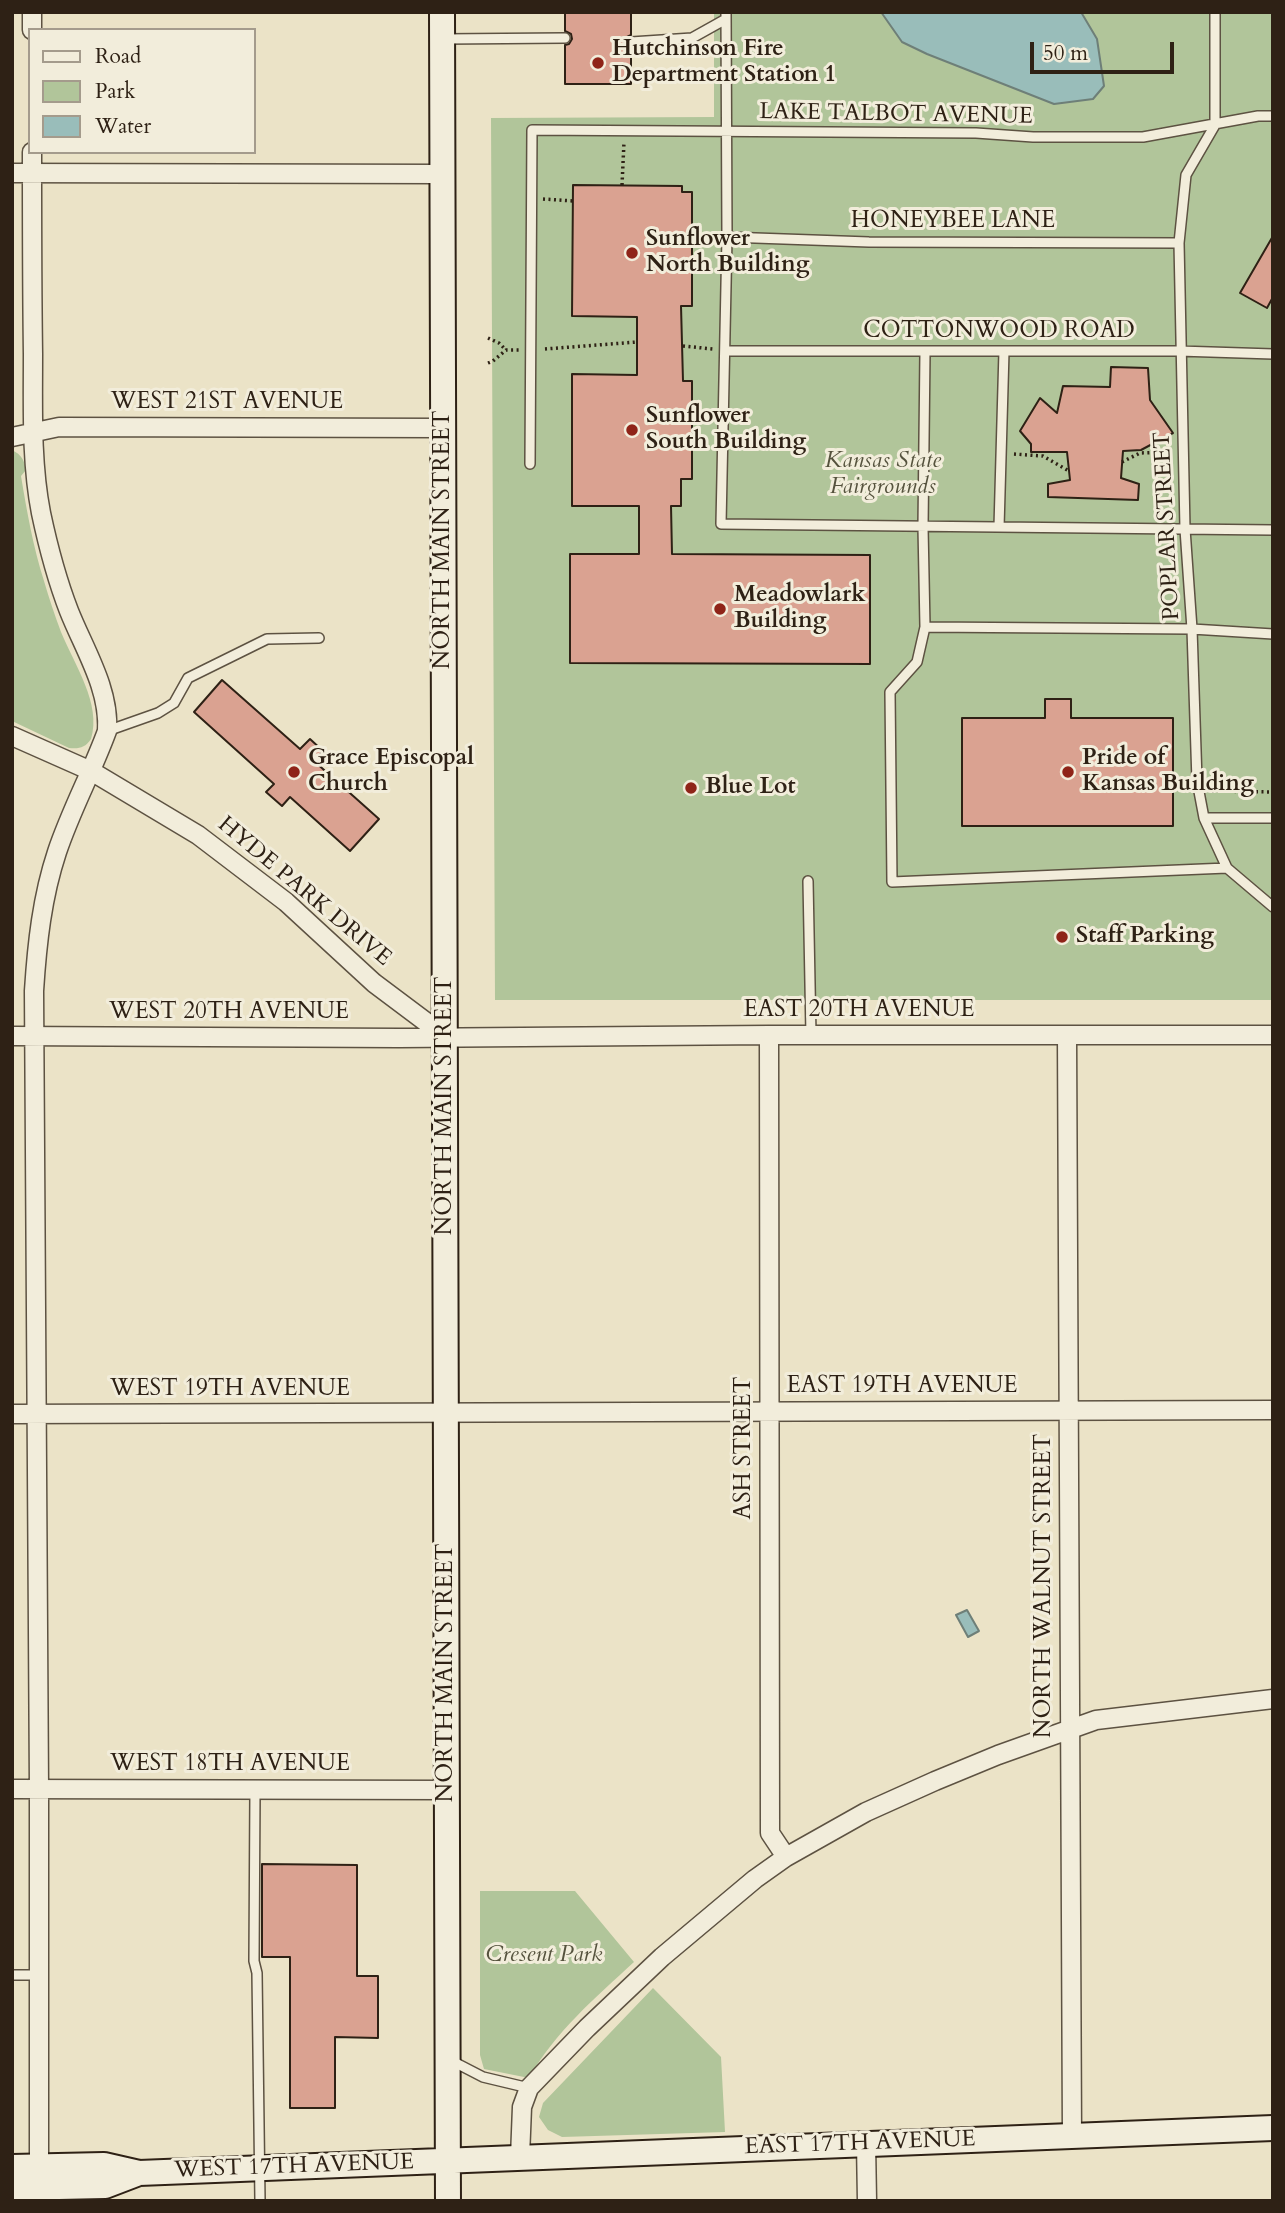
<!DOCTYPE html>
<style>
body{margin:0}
#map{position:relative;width:1285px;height:2213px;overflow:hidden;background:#ebe3c7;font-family:Cardo,serif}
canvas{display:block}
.frame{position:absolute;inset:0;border:14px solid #2e2115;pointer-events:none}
.legend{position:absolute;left:28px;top:28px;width:228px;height:126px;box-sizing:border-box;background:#f2eddb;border:2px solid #a49b8c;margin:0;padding:9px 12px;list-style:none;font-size:21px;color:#2e2115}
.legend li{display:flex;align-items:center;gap:14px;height:35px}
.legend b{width:35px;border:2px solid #a49b8c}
.scale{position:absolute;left:1030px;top:42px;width:144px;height:32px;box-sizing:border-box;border:4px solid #2e2115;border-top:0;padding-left:9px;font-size:21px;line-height:24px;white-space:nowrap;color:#2e2115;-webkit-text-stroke:5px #f2eddb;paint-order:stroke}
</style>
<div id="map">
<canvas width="1285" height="2213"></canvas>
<div class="frame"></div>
<ul class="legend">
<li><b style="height:9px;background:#f2eddb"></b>Road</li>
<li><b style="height:19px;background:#b1c59a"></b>Park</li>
<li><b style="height:19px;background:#99bdba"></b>Water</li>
</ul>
<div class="scale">50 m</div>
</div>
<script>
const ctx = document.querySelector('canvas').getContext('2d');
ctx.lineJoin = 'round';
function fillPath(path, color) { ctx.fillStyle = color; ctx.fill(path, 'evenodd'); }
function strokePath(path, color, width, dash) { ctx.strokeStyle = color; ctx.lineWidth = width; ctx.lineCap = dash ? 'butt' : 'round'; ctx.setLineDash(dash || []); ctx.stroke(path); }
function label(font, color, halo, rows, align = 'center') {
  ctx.font = font + ' Cardo,serif'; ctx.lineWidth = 6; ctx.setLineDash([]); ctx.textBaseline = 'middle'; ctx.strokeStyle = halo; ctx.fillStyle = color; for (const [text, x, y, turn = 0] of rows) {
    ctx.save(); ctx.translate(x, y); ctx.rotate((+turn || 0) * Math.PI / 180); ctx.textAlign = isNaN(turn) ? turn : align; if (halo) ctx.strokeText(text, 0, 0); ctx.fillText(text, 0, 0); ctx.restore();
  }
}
const green = new Path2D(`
 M714,12H1273V1000H495L491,118L714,117Z
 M12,450C22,455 24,460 26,470L21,476C27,512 33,546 44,581C49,598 55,616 61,632C74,664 102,704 91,739C85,748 79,749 69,748L12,721Z
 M480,1891H575L634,1962C596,1997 555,2032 529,2078L484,2069L480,2055Z
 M653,1988L721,2057L725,2132L562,2137L548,2130L539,2117L543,2103Z`);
const water = new Path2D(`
 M881,12H1081L1097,39L1104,86L1093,99L1054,104L927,54L902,42Z
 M967,1610L979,1631L968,1637L956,1615Z`);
const building = new Path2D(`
 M565,12H631V35L627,37L624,42L626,46L631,49V84H565V45L569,44L572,39L571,34L565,31Z
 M573,185L682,186V192H692V306H681L683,381H692V479H681V506H671L672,554L870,555V664L570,663V554H639V506H572V374L637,375V317L572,316Z
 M1273,236V297L1267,308L1240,293Z
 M1111,367L1148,368L1150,400L1173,433L1141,450L1123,451L1121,478L1139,484L1138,500L1048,497V484L1070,480L1067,452H1031V444L1020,431L1040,398L1057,413L1063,386L1110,387Z
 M222,680L300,749L310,739L323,751L314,761L379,819L350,851L290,797L282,806L266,792L274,784L194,712Z
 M1045,699H1071V718H1173V826H962V718H1045Z
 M262,1864L357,1865V1976H378V2038L335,2037V2108H290V1957H262Z`);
const path = new Path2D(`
 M622,185L624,142
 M543,199L573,201
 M488,338L499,343L506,350
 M683,346L713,349
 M545,349L637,342
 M488,363L493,361L506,350H520
 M1014,454L1043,456L1069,471
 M1122,462L1140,453L1170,452
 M1212,791L1273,792`);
const lane = new Path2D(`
 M726,12L727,237L721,524L1273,530
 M1215,12V125L1186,175L1179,243L1185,529L1192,629L1197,781L1204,818L1227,868L1273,907
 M444,39L565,38
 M631,42L692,38L726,19
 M727,237L869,242L1179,243
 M726,351H1179L1273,354
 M925,352L923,527L925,627L917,662L890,692L892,882L1227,868
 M530,464L532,130L976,133L1033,137H1143L1258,116H1273
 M999,527L1004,351
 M925,627L1192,629L1273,634
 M107,731L158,713L174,703L188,678L267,639L319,638
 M1204,818H1273
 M808,881L811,1035
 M255,1790L254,1961L257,1973L260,2201
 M12,1975H39
 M452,2061L483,2077L529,2088`);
const street = new Path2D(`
 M32,12V30
 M32,152C32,220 32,287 33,354C33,407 31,462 41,513C48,546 57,580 69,611C84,649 110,689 107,731C92,772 71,810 57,852C42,897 37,944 34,991L39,1789V2166
 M12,173L442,174
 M12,437L59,427L443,428
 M12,736L91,771L198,835L286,902L374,983L446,1037
 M769,1035L770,1833L786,1857
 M1067,1035L1072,2136
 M12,1036L399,1038L769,1035H1273
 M12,1414L1273,1410
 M12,1789L447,1790
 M866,2143L867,2201
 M520,2157L522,2107L529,2088L587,2028L662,1957L755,1879L786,1857L866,1812L935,1781L998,1755L1096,1720L1273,1699`);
const secondary = new Path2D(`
 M442,12L448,2201
 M12,2167L104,2165L139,2173L1273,2128
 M12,2188L105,2186L139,2173`);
const markers = [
 [598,63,7,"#8f2418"],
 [632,253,7,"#8f2418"],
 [632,430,7,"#8f2418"],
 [720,609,7,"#8f2418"],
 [294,772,7,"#8f2418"],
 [1068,772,7,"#8f2418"],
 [691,788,7,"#8f2418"],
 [1062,937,7,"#8f2418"]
];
const poiNames = [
 ["Hutchinson Fire",612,50],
 ["Department Station 1",612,76],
 ["Sunflower",646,240],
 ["North Building",646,266],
 ["Sunflower",646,417],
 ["South Building",646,443],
 ["Meadowlark",734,596],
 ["Building",734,622],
 ["Grace Episcopal",308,759],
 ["Church",308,785],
 ["Pride of",1082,759],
 ["Kansas Building",1082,785],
 ["Blue Lot",705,788],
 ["Staff Parking",1076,937]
];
const streetNames = [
 ["LAKE TALBOT AVENUE",896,115,1],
 ["HONEYBEE LANE",953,222],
 ["COTTONWOOD ROAD",999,332],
 ["WEST 21ST AVENUE",227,403],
 ["POPLAR STREET",1168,526,-93],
 ["NORTH MAIN STREET",444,540,-90],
 ["HYDE PARK DRIVE",304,892,40],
 ["EAST 20TH AVENUE",859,1011],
 ["WEST 20TH AVENUE",229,1013],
 ["NORTH MAIN STREET",446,1106,-90],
 ["EAST 19TH AVENUE",902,1387],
 ["WEST 19TH AVENUE",230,1390],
 ["ASH STREET",745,1448,-90],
 ["NORTH WALNUT STREET",1045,1586,-90],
 ["NORTH MAIN STREET",447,1673,-90],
 ["WEST 18TH AVENUE",230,1765],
 ["EAST 17TH AVENUE",860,2144,-2],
 ["WEST 17TH AVENUE",294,2167,-2]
];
const parkNames = [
 ["Kansas State",883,462],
 ["Fairgrounds",883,488],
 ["Cresent Park",544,1956]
];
fillPath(green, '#b1c59a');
fillPath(water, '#99bdba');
strokePath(water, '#6e7f78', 2);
fillPath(building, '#daa291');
strokePath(building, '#2e2115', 2);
strokePath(lane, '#5d5242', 12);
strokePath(street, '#5d5242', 21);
strokePath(secondary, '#2e2115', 28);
strokePath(path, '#2e2115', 3.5, [2, 3.5]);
strokePath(lane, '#f2eddb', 9);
strokePath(street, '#f2eddb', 18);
strokePath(secondary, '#f2eddb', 24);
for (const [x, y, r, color] of markers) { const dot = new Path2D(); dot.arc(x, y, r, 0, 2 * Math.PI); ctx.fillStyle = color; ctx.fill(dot); strokePath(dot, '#f2eddb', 2.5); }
label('bold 23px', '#2e2115', '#f2eddb', poiNames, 'left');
label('23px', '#2e2115', '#f2eddb', streetNames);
label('italic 23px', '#55523d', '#f2eddb', parkNames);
</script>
